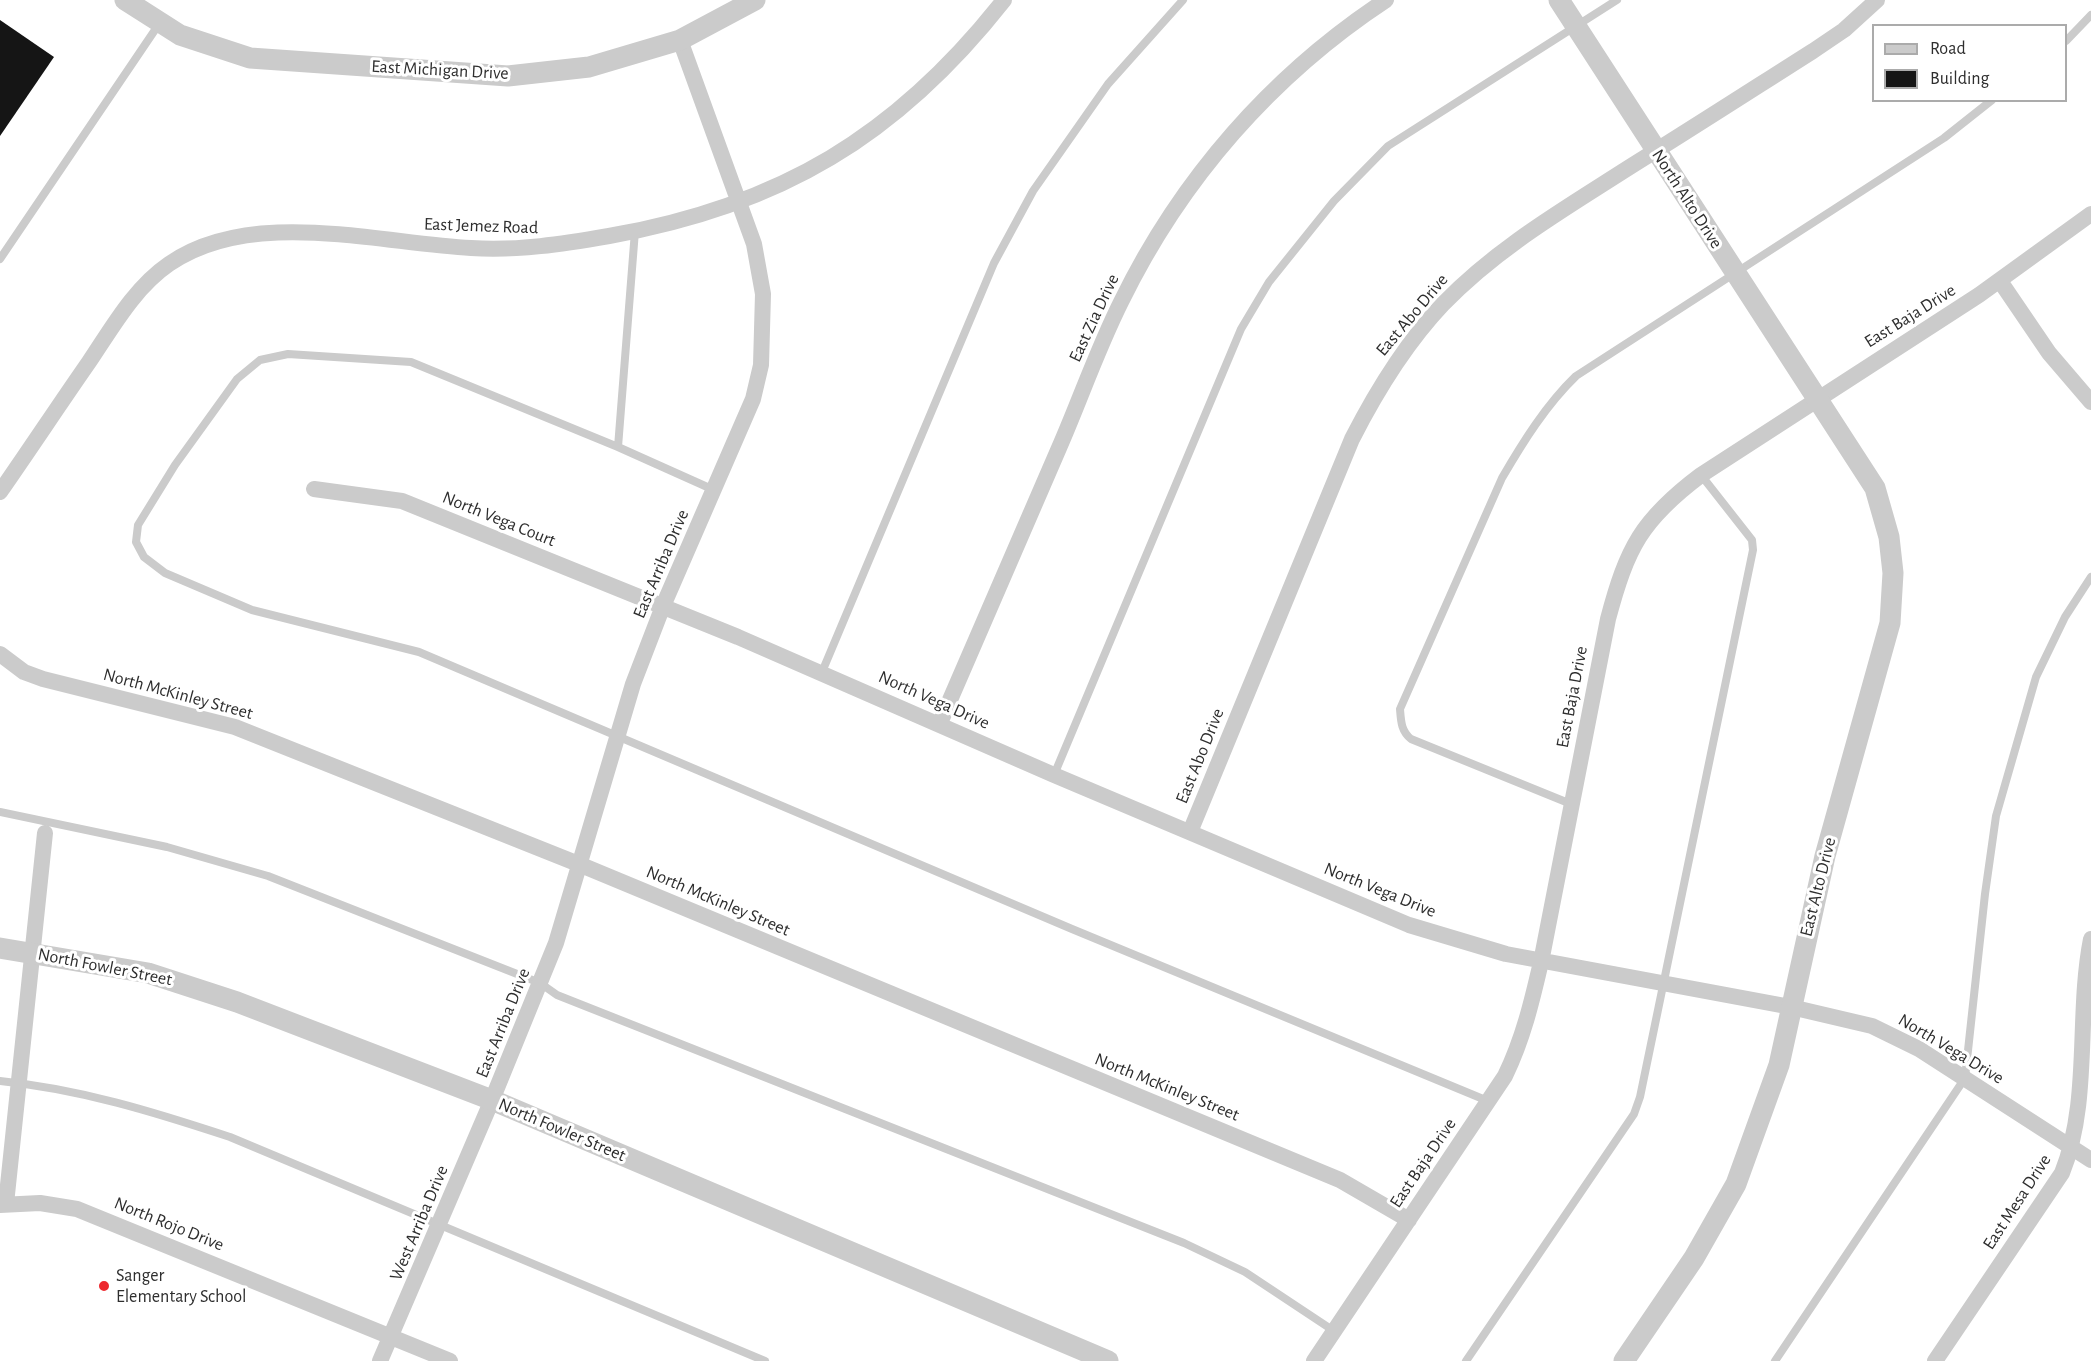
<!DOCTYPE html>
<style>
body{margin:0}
#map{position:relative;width:2091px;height:1361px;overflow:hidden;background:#fff;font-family:"Alegreya Sans",sans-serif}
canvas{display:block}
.legend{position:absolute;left:1872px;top:24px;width:195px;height:78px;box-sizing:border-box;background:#fff;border:2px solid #ababab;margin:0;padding:8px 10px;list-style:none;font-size:18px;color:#2e2e2e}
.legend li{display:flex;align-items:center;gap:12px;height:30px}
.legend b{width:30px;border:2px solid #ababab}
</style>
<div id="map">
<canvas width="2091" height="1361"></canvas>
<ul class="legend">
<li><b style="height:8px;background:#cbcbcb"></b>Road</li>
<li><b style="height:16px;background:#151515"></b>Building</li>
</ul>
</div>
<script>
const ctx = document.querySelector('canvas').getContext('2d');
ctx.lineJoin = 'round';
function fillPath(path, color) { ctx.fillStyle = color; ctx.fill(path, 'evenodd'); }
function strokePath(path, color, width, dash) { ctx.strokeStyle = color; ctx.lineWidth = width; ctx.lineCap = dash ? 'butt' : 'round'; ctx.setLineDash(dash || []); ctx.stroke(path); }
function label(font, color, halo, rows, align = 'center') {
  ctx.font = font + ' "Alegreya Sans",sans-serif'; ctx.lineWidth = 6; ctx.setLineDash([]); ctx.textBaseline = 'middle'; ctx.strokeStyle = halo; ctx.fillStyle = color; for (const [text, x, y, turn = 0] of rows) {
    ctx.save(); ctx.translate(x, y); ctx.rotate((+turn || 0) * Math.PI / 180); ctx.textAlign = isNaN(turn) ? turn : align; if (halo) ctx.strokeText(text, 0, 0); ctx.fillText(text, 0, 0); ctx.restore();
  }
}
const building = new Path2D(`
 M0,20L54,57L0,136Z`);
const service = new Path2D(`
 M2066,41L2091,15
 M0,259L159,24
 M618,447L635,231
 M714,490L618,447L411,362L288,354L260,360L237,379L175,465L138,525L136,542L144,557L165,573L252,610L419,652L1072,929L1488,1101
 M822,672L994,263L1033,191L1108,84L1183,0
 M1054,775L1241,329L1269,282L1334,201L1388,146L1617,0
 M1571,804L1411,739C1401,731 1401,721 1400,709L1502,478C1523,442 1546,405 1576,376L1944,138L1992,100
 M0,812L167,847L268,876L540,983L557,995L1184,1243L1245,1272L1334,1331
 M0,1081C80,1089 154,1112 230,1137L765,1361
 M1466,1361L1634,1114L1640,1097L1753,550L1752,540L1701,475
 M1775,1361L1965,1078L1985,894L1996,816L2036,677L2065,617L2091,577`);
const minor = new Path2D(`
 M2000,281L2049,353L2091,402
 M314,489L402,501L738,637L1054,775L1409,925L1506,954L1791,1007L1872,1026L1919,1049L2091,1160
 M0,492C30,449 59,405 89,362C112,328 134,288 169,264C251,207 377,243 471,248C518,251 563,244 609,236C780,206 897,136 1004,0
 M0,654L24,672L43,679L235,727L581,865L1340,1180L1409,1220
 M940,723C980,631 1019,540 1059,448C1080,400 1097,350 1121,302C1181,179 1272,75 1386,0
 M1190,832L1352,439C1377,390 1405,344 1443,304C1496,249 1561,211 1625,170C1688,131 1750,91 1813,51L1844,30L1877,0
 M6,1204L45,833
 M0,1205L40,1203L77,1209L450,1361
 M380,1361L492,1100L556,943L633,684L663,606L753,399L761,365L763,294L754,244L680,40
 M1314,1361L1505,1076C1523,1039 1532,1001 1541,962L1608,619C1627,548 1641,520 1701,475L1979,295L2091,214
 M1935,1361L2062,1173C2091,1101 2076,1015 2091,939`);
const tertiary = new Path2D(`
 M125,0L180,35L250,58L508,76L589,67L680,40L755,0
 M1559,0L1875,488L1889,537L1893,573L1890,623L1825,856L1779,1065L1736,1184L1694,1258L1624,1361
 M0,948L148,973L237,1002L492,1100L1108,1361`);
const markers = [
 [104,1286,6,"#ed282e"]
];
const streetNames = [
 ["East Michigan Drive",440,70,3],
 ["North Alto Drive",1687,199,57],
 ["East Jemez Road",481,226,2],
 ["East Abo Drive",1412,315,-50],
 ["East Baja Drive",1910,316,-32],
 ["East Zia Drive",1094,318,-65],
 ["North Vega Court",499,519,22],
 ["East Arriba Drive",661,564,-67],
 ["North McKinley Street",178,694,15],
 ["East Baja Drive",1572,697,-79],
 ["North Vega Drive",934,700,24],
 ["East Abo Drive",1200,756,-68],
 ["East Alto Drive",1818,887,-76],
 ["North Vega Drive",1380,890,22],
 ["North McKinley Street",718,901,23],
 ["North Fowler Street",105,967,11],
 ["East Arriba Drive",503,1023,-68],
 ["North Vega Drive",1951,1049,31],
 ["North McKinley Street",1167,1087,22],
 ["North Fowler Street",562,1130,23],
 ["East Baja Drive",1423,1163,-56],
 ["East Mesa Drive",2017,1202,-57],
 ["West Arriba Drive",419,1223,-67],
 ["North Rojo Drive",169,1224,22]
];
const poiNames = [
 ["Sanger",116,1276],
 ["Elementary School",116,1297]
];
fillPath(building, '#151515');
strokePath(service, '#cbcbcb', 8);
strokePath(minor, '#cbcbcb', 16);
strokePath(tertiary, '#cbcbcb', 21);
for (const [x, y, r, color] of markers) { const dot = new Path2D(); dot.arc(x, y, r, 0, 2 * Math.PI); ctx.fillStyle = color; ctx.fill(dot); strokePath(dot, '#fff', 2); }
label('18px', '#2e2e2e', '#fff', streetNames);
label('18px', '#2e2e2e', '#fff', poiNames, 'left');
</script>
